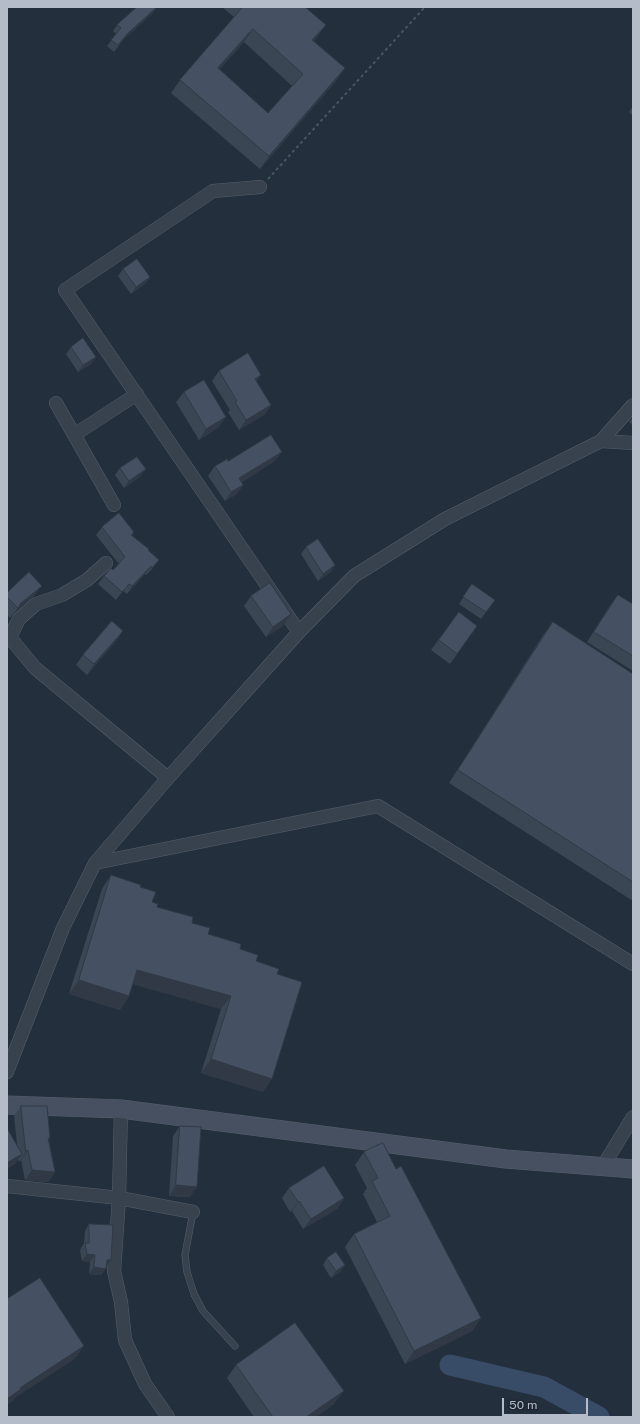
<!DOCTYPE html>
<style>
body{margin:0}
#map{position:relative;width:640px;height:1424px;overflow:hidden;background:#242f3e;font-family:"Public Sans",sans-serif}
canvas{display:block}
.frame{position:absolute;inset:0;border:8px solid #b4bcc9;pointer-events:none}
.scale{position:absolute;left:502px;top:1398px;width:86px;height:18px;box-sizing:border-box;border:2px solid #b4bcc9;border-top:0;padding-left:5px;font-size:12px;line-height:14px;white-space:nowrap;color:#b4bcc9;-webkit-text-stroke:3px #1d2633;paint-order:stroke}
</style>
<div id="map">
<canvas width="640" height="1424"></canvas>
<div class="frame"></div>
<div class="scale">50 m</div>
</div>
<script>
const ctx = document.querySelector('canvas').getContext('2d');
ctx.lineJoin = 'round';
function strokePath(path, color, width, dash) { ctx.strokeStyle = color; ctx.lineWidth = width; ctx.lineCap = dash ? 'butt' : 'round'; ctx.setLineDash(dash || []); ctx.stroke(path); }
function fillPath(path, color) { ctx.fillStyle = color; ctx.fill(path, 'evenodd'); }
const river = new Path2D(`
 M450,1365L544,1387L599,1417`);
const path = new Path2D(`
 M268,179L425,7`);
const lane = new Path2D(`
 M193,1212L185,1255L187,1272L194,1294L203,1311L235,1346`);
const street = new Path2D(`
 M260,187L213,191L65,290L299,632
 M56,403L114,505
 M74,435L137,394
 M601,441L633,443
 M7,634L35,668L168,778
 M10,637L19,619L36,604L62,595L87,580L106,563
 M95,863L378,806L633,964
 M7,1072L63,928L95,863L168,778L299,632L354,576L445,519L601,441L633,405
 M121,1109L119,1198L114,1271L121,1302L125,1340L145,1384L168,1417
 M603,1166L633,1117
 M7,1186L119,1198L193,1212`);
const secondary = new Path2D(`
 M7,1105L121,1109L506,1159L633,1169`);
const wall = new Path2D(`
 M222,7H305L326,25L314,41L345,68L336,81L260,169L171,93L180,80L234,17ZM244,42L292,86L268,113L219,70Z
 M153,13L123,40L114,52L107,46L116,34L113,31L117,25Z
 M633,106V116L629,112Z
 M123,269L150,277L145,284L131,294L118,276Z
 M71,347L91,364L78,372L66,354Z
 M219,371L256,381L271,405L264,415L239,430L228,412L230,410L212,381Z
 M184,392L219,427L199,440L176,402Z
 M633,417V425L629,422Z
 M228,461H275L242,482L243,485L237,494L225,501L208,476L215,466Z
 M120,468L141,476L124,488L115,475Z
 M102,527L134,532L132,536L148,550L153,568L146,575L145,574L127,594L123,591L116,600L98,584L104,576L113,570L119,564L96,535Z
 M306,547L331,572L318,581L301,554Z
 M472,584L495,600L481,619L459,604Z
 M7,593L34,596L15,612L10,618L7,614Z
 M618,595L633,604V671L587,642L610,605Z
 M251,596L291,614L284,625L266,637L244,606Z
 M459,612L477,626L450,664L431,650Z
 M553,622L633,674V901L449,783L543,635Z
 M123,631L116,641L87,675L76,665L83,655Z
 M111,875L140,887L157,907L192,923L208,934L240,949L256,961L277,974L263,1092L201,1073L221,1009L133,984L129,996L120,1010L69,994L102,889Z
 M21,1106L50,1138L49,1140L55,1172L48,1182L25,1180L21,1160L19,1162L18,1159L15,1164L17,1144L14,1116Z
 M180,1126L190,1197L169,1196L173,1136Z
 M364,1152L396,1169L481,1318L472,1331L405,1364L345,1247L354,1234L377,1222L363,1194L367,1188L355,1165Z
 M289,1188L344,1198L337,1209L303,1229L292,1211L290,1212L282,1198Z
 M89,1224L106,1267L101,1275L89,1274L90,1262L82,1261L80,1250L84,1243L85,1231Z
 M327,1258L345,1265L340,1272L331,1278L323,1265Z
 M236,1365L334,1404L316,1417H254L227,1378Z`);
const shadedWall = new Path2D(`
 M157,7L153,13L123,40L114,52L127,34Z
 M326,25L316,38L303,53L312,40Z
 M253,29L244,42L209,81L218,68Z
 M345,68L336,81L260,169L269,156Z
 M150,277L145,284L131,294L136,287Z
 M96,357L91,364L78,372L83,365Z
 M261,375L254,385L255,379Z
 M271,405L264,415L239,430L246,420Z
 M226,417L219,427L199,440L206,429Z
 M282,452L275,461L233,487L239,478Z
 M146,469L141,476L124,488L129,481Z
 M243,485L237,494L225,501L231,492Z
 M159,560L153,568L146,575L152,568Z
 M335,565L331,572L318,581L323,574Z
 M151,566L145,574L127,594L132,586Z
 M42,586L34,596L15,612L21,603Z
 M291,614L284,625L266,637L273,627Z
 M123,631L116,641L87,675L94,664Z
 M137,970L231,996L221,1009L128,983Z
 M79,980L129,996L120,1010L69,994Z
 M211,1059L272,1079L263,1092L201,1073Z
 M28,1150L21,1160L19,1162L26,1151Z
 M22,1154L15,1164L7,1169V1163Z
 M32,1170L55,1172L48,1182L25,1180Z
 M176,1185L197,1187L190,1197L169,1196Z
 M344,1198L337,1209L303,1229L311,1219Z
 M299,1201L292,1211L290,1212L298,1202Z
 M87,1254L95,1255L90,1262L82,1261Z
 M107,1260H111L106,1267Z
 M345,1265L340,1272L331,1278L336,1271Z
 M94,1267L106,1269L101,1275L89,1274Z
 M481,1318L472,1331L405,1364L414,1351Z
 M84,1346L75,1359L16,1397L12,1402L7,1405V1399L20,1388Z
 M344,1391L334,1404L316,1417H306Z`);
const building = new Path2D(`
 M137,7H157L127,34L118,45L111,40L121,28L117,25Z
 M243,7H305L326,25L312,40L345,68L269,156L180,80ZM253,29L303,74L268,113L218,68Z
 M137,259L150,277L136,287L123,269Z
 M83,338L96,357L83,365L71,347Z
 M248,353L261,375L255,379L271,405L246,420L235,402L237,401L219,371Z
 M204,380L226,417L206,429L184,392Z
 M271,435L282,452L239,478L243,485L231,492L215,466L227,459L228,461Z
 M137,457L146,469L129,481L120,468Z
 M119,513L134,532L131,535L149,549L148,550L159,560L152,568L151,566L132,586L129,584L122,592L104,576L111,568L113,570L125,557L102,527Z
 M318,539L335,565L323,574L306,547Z
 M29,572L42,586L21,603L18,608L7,597V593Z
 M270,583L291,614L273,627L251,596Z
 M472,584L495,600L486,612L463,597Z
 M618,595L633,604V656L594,632Z
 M459,612L477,626L457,654L439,640Z
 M112,621L123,631L94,664L83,655Z
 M553,622L633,674V882L458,770Z
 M111,875L141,885L140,887L156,892L152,902L158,904L157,907L193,917L192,923L210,928L208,934L241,944L240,949L258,955L256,961L279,969L277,974L302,982L272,1079L211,1059L231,996L137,970L129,996L79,980Z
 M21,1106H47L50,1138H48L55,1172L32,1170L28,1150L26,1151Z
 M180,1126L201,1127L197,1187L176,1185Z
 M7,1128L22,1154L7,1163Z
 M383,1143L396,1169L401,1166L481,1318L414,1351L354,1234L390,1216L372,1181L378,1178L364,1152Z
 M324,1166L344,1198L311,1219L299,1201L298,1202L289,1188Z
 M89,1224L113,1225L111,1260H107L106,1269L94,1267L95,1255L87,1254L85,1243H89Z
 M336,1252L345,1265L336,1271L327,1258Z
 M40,1278L84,1346L20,1388L21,1389L7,1399V1299Z
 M295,1323L344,1391L306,1417H273L236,1365Z`);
strokePath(river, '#394c67', 21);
strokePath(lane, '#565f6c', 7);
strokePath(street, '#565f6c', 14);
strokePath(secondary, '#565f6c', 19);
strokePath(path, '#44595c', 2, [3, 3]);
strokePath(lane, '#38414e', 6);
strokePath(street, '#38414e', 13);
strokePath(secondary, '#465061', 18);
fillPath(wall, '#3b4654');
fillPath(shadedWall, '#303945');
fillPath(building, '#455162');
strokePath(building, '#303945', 1);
</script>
